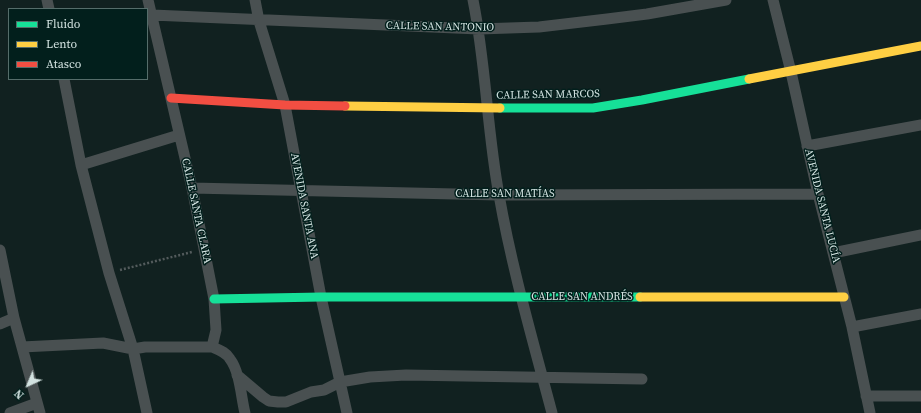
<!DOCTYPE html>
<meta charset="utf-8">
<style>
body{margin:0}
#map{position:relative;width:921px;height:413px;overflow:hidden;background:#112120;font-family:"Source Serif 4",serif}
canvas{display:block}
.legend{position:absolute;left:8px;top:8px;width:140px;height:72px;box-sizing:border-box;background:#021f1c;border:1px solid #556d6a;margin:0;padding:5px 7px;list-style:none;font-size:12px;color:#d2e2e0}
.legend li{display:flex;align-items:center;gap:8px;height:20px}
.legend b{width:20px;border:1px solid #556d6a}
.north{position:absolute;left:8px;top:365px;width:40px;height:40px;-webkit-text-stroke:3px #021f1c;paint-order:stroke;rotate:224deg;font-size:11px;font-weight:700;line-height:16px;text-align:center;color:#d2e2e0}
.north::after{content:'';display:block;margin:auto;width:14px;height:18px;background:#d2e2e0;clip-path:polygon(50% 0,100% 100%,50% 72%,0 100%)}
</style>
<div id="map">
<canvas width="921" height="413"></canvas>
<ul class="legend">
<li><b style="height:5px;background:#16e098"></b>Fluido</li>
<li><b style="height:5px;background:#ffcf43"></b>Lento</li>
<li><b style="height:5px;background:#f24e42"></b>Atasco</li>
</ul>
<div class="north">N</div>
</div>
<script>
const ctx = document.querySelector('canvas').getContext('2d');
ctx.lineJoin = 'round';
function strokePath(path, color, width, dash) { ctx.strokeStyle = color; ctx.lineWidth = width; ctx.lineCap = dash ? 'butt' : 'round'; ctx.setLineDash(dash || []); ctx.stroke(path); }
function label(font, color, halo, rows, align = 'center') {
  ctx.font = font + ' "Source Serif 4",serif'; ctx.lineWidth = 3; ctx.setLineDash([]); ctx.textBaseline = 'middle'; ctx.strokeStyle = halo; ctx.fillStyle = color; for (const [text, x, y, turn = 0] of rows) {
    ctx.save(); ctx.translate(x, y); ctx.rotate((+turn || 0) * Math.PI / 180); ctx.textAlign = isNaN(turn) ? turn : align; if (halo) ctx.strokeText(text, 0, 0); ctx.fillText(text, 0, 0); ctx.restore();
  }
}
const path = new Path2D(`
 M120,270L192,252`);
const street = new Path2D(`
 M47,0L49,9
 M148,0L192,188L214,299L216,330L212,347C219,350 226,352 230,359C240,372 241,397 245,413
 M255,0L259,21L285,105L321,297L347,413
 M473,0C486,64 487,131 499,195C512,269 533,341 552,413
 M773,0L791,72L818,194L852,327L870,413
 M152,15L479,29L539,27L607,19L647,14L726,0
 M64,79L81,165L109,273L133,349L147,413
 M807,146L921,125
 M81,165L179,135
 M192,188L499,195L818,194
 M0,250L14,318L40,413
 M833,253L921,235
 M0,324L14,318
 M852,327L921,314
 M22,347L103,343L133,349L145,347H212
 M237,375L263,397L269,401L278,402H286L311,392L324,390L340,382L370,377L406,375L642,379
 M866,396H921
 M10,413L37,403`);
const fast = new Path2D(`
 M500,108H593L642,100L749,79
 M214,299L321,297H640`);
const slow = new Path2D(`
 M749,79L921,46
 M345,106L500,108
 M640,297H844`);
const jam = new Path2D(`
 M171,98L285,105L345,106`);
const streetNames = [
 ["CALLE SAN ANTONIO",440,27,1],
 ["CALLE SAN MARCOS",548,95,-1],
 ["CALLE SAN MATÍAS",505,194],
 ["AVENIDA SANTA ANA",304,206,79],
 ["AVENIDA SANTA LUCÍA",822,206,76],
 ["CALLE SANTA CLARA",196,211,78],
 ["CALLE SAN ANDRÉS",582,297]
];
strokePath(path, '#535b5c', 2.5, [2, 2]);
strokePath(street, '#495051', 11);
strokePath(fast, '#16e098', 9);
strokePath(slow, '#ffcf43', 9);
strokePath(jam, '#f24e42', 9);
label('11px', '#d2e2e0', '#021f1c', streetNames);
</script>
